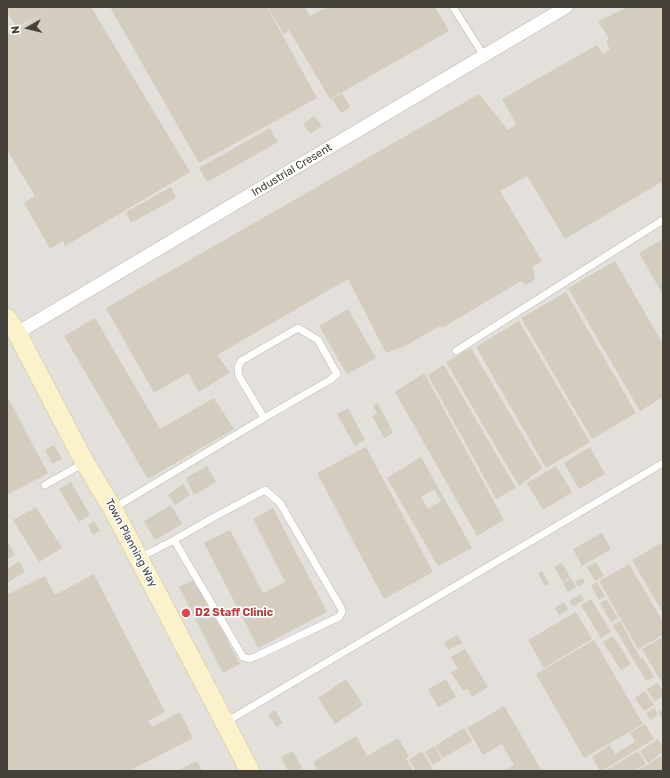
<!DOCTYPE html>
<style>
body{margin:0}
#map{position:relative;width:670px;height:778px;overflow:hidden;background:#f3f0e9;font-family:Rubik,sans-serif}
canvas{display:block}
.frame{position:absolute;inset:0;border:8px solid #464138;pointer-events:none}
.north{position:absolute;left:8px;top:8px;width:40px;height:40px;-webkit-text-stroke:3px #fff;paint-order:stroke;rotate:262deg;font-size:11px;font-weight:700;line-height:16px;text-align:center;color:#464138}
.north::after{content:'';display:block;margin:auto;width:14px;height:18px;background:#464138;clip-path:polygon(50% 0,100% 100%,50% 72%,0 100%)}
</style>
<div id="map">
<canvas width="670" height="778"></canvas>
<div class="frame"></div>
<div class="north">N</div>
</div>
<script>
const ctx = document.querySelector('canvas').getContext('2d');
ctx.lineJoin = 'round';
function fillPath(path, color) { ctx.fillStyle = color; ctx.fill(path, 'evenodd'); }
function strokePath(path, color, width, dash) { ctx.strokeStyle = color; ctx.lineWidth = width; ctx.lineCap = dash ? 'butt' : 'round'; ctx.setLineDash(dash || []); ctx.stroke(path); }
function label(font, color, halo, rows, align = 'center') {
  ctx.font = font + ' Rubik,sans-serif'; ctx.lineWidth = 3.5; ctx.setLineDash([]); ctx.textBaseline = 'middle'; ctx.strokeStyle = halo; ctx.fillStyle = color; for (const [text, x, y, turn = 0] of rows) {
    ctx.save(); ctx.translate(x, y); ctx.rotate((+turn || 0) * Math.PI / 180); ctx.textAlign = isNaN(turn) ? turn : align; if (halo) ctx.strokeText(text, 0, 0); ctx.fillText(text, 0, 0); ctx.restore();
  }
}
const industrial = new Path2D(`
 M7,7H663V771H7Z`);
const building = new Path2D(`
 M7,7H91L190,172L65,246L63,241L50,249L24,203L35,196L7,150V35L50,10L17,27L7,12Z
 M110,7H267L317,98L199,163Z
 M268,7H305L310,16L327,7H435L449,31L330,99L289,30L284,34Z
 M628,7H663V181L565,239L527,176L500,191L542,261L533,266L535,280L525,285L521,281L442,328L440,326L405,346L386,353L348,279L217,355L230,372L199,392L188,373L154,393L106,308L479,94L508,130L516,124L502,99L597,45L603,54L610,49L606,42L609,39L598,21Z
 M342,93L350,107L341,113L332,99Z
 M314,116L322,126L310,134L303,124Z
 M270,128L278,142L207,182L199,168Z
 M171,187L176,198L131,223L126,212Z
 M663,239V295L639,253Z
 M615,261L663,344V397L640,411L568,288Z
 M566,292L636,413L592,439L521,318Z
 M348,309L376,358L347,374L319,326Z
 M95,318L160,429L214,398L234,429L148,479L64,336Z
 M519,321L590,442L546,468L476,347Z
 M471,348L542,468L519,486L446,362Z
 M444,365L516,488L496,499L428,375Z
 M424,373L504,520L477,536L395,392Z
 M7,396L48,473L7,495Z
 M378,403L393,433L384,438L372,416L377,413L373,406Z
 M348,408L365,440L355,446L337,414Z
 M54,445L62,459L52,464L45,450Z
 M366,447L433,572L384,599L317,473Z
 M590,447L605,474L579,489L564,463Z
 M421,457L472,548L438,566L387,478ZM434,489L441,501L428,509L421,497Z
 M207,466L216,482L194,495L186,478Z
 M556,466L572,492L543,510L527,483Z
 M71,482L90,515L79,522L59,489Z
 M183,484L190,495L175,505L168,495Z
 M171,505L182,524L155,540L144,521Z
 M36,507L62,548L39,562L13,520Z
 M273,508L327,612L258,648L204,543L230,530L263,593L285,582L253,519Z
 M94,521L100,531L93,535L88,525Z
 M602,533L611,549L582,566L573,549Z
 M7,540L15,555L7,559Z
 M663,542V613L632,560Z
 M19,561L25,572L7,583V569Z
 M596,562L604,576L595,581L587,567Z
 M562,563L570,577L563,582L554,567Z
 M629,564L663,622V635L638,649L599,581Z
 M542,571L549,584L545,586L538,573Z
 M94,574L165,712L148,721L152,727L180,712L193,738L129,771H7V595L45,576L55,595Z
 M571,578L576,587L568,592L563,583Z
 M582,578L585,582L578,587L575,582Z
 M195,579L240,664L223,673L179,587Z
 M597,582L605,596L599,600L591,585Z
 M581,594L584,600L573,606L569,601Z
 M591,599L611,632L601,638L581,605Z
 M606,599L618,618L611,622L600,603Z
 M564,602L568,610L559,615L555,608Z
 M576,612L592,639L544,668L528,640Z
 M620,621L641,659L643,658L654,677L646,681L613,625Z
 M458,635L462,643L448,650L444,642Z
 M613,636L631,664L621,670L603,642Z
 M663,637V685L642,649Z
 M594,640L643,724L584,758L536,674Z
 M465,649L488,687L472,697L468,689L463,691L451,672L458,669L451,657Z
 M346,679L363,705L335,724L318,698Z
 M446,679L456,697L438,707L428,689Z
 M658,683L663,692V696L654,701L647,689Z
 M645,691L654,705L644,711L635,698Z
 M504,706L542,771H504L514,765L502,744L483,755L467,728Z
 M654,708L658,715L650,720L646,713Z
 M275,710L283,723L277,727L268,715Z
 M663,710V721L658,712Z
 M645,724L654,739L602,771H600L592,757L610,745L615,754L635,742L630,733Z
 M464,728L472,741L443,758L435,746Z
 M356,736L367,756L398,738L409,756L406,758L413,771H318L313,762Z
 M658,739L663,746V752L648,763L640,751Z
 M434,746L442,759L433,765L425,752Z
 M293,751L302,768L298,771H288L281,757Z
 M422,751L434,771H416L409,760Z
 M638,751L646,764L634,771H605Z
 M663,755V771H637Z
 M197,761L202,771H177Z`);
const service = new Path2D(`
 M453,7L484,56
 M456,351L663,220
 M45,485L84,463
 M114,508L264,418L239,376L238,368L241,361L298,328L318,340L337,374L330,380L264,418
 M139,558L174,540L243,657L249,659L257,656L339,617L342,612L341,608L280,503L265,490L216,516L174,540
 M226,722L663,463`);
const minor = new Path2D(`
 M17,333L566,7`);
const secondary = new Path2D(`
 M7,318L17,333L85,463L113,509L250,771`);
const markers = [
 [186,613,5,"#e0444e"]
];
const streetNames = [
 ["Industrial Cresent",292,170,-31],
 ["Town Planning Way",131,543,62]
];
const healthNames = [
 ["D2 Staff Clinic",195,613]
];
fillPath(industrial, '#e3dfda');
fillPath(building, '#d4cdbf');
strokePath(service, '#beb8ac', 8);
strokePath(minor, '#beb8ac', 14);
strokePath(secondary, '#d0c59b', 20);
strokePath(service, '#fff', 7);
strokePath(minor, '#fff', 13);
strokePath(secondary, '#fbf1cb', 19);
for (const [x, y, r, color] of markers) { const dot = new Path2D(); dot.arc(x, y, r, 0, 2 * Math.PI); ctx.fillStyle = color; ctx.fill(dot); strokePath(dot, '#fff', 1.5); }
label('11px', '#464138', '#fff', streetNames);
label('bold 11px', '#be3a42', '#fff', healthNames, 'left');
</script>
